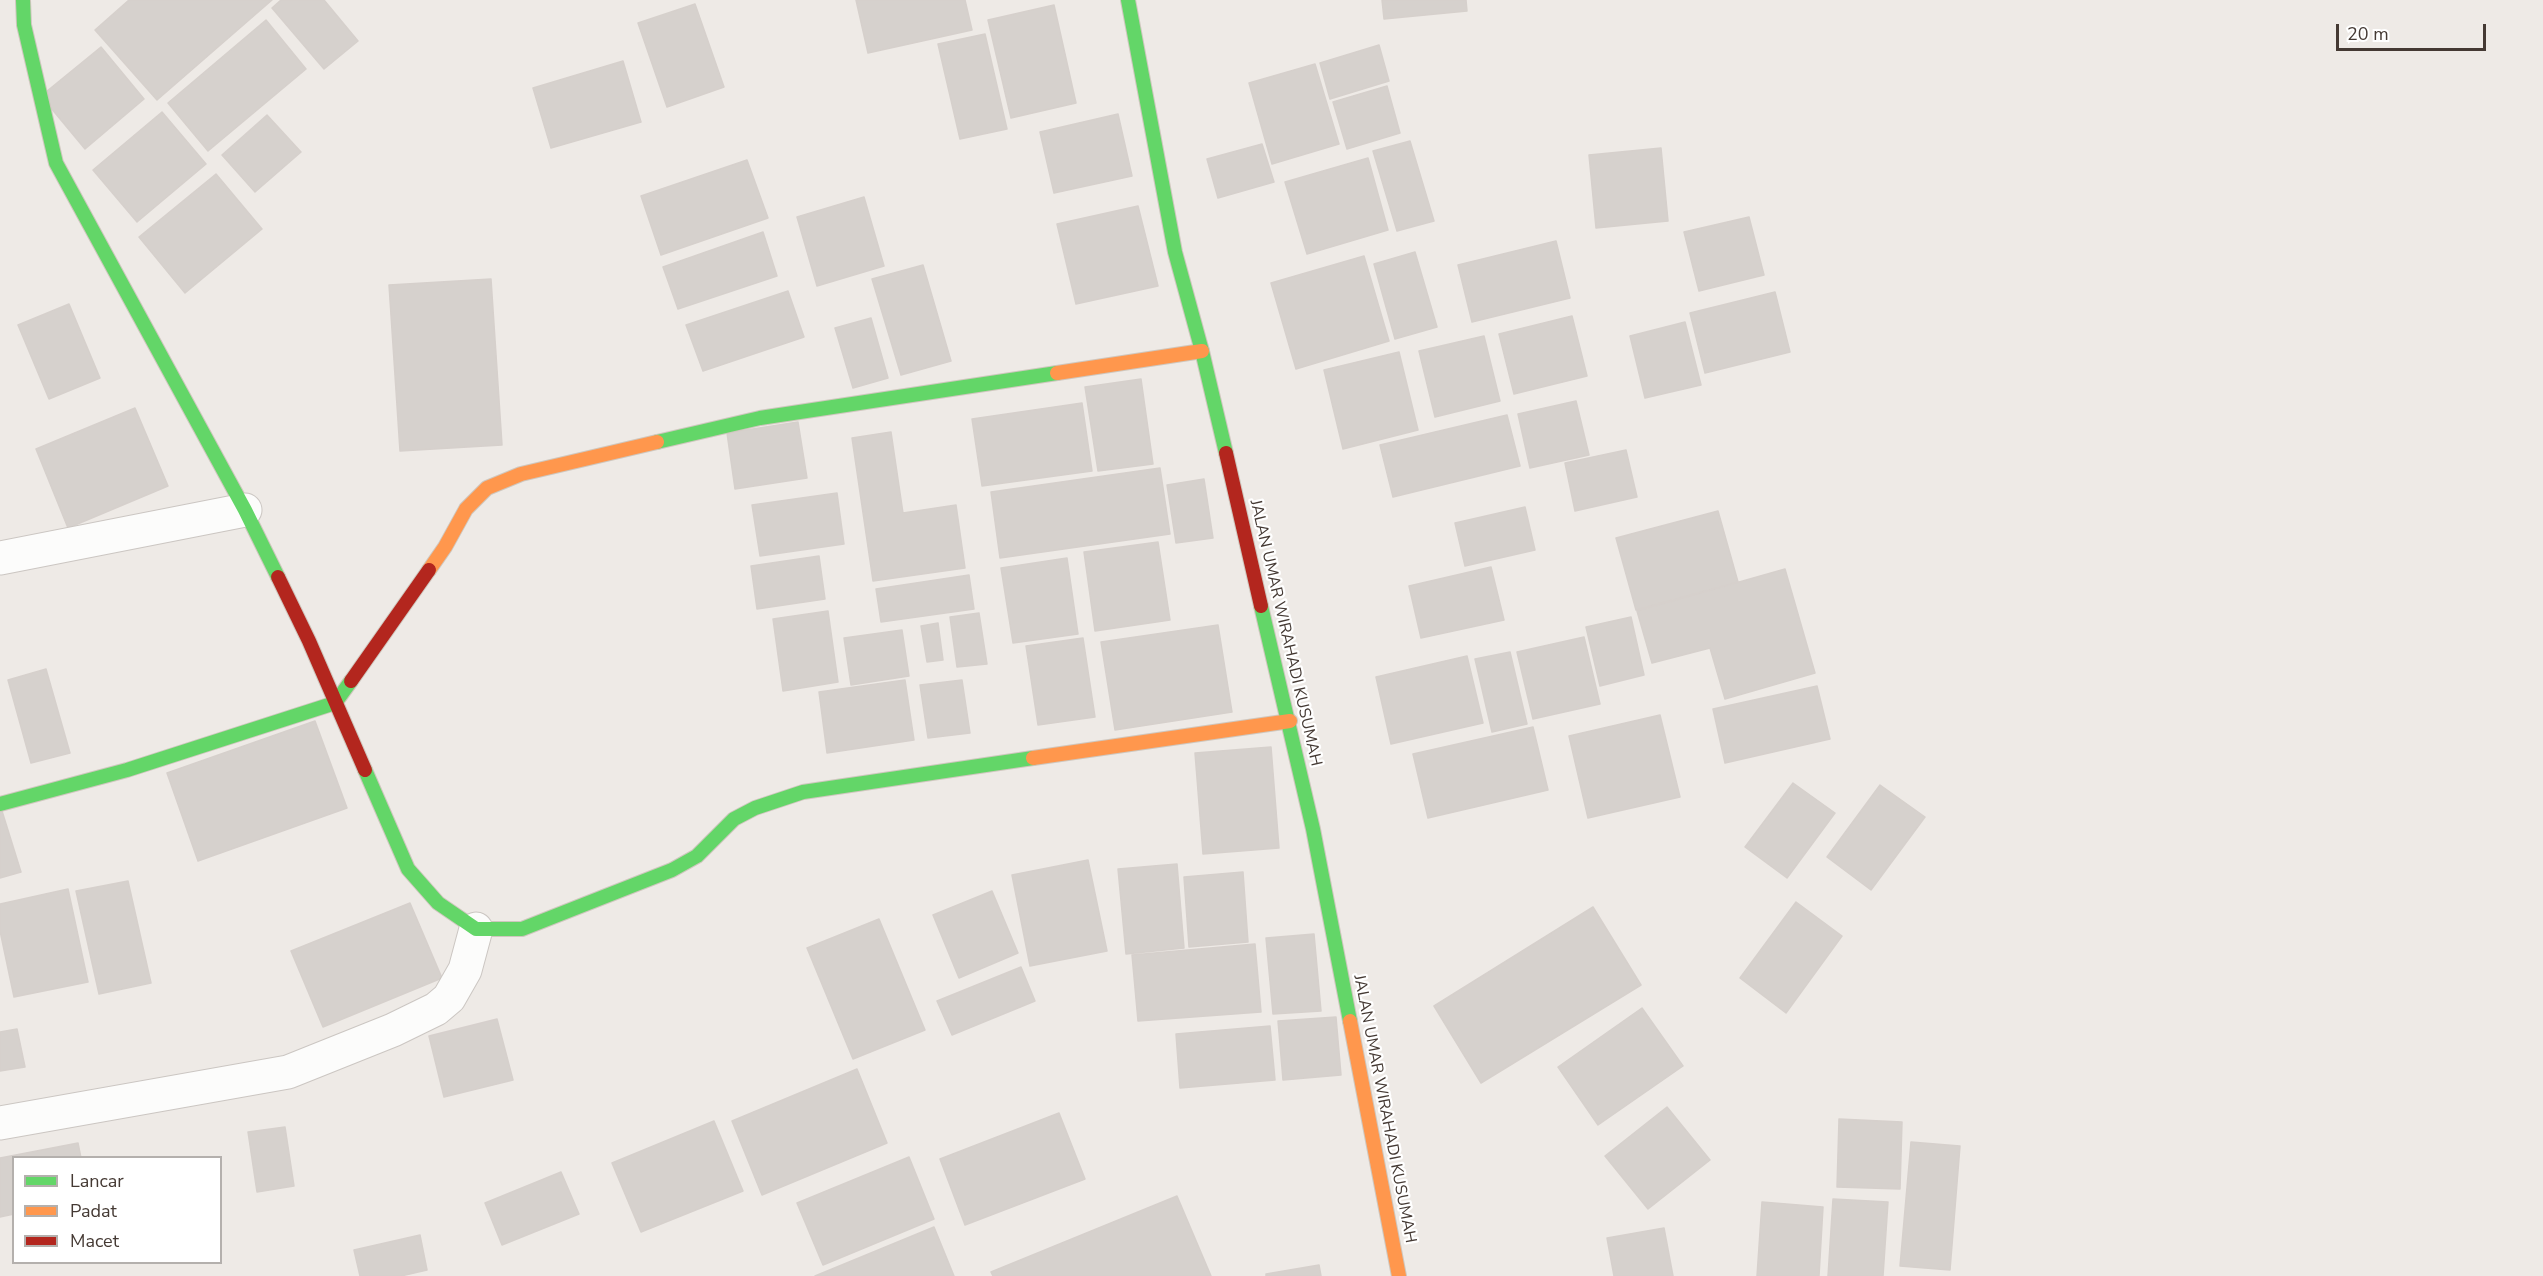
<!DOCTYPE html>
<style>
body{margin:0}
#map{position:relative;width:2543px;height:1276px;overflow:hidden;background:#eeeae6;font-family:"Nunito Sans",sans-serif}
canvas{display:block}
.legend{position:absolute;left:12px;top:1156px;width:210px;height:108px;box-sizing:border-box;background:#fff;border:2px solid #b4b0ad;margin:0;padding:8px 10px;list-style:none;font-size:18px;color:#443933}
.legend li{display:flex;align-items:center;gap:12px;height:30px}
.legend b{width:30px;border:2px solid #b4b0ad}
.scale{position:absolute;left:2336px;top:24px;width:150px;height:27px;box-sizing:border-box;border:3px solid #443933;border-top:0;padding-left:8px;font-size:18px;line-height:21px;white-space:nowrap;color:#443933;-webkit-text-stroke:4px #fff;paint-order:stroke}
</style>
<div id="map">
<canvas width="2543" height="1276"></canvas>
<ul class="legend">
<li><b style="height:8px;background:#63d668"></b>Lancar</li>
<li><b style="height:8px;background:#ff974d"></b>Padat</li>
<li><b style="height:8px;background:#b3261e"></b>Macet</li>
</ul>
<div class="scale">20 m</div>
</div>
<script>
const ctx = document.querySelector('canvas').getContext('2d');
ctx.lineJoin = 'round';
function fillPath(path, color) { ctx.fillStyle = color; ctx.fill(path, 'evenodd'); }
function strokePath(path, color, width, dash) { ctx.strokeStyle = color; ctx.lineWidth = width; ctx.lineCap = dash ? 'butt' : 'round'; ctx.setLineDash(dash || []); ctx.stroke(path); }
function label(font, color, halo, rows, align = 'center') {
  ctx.font = font + ' "Nunito Sans",sans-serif'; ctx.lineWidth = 4.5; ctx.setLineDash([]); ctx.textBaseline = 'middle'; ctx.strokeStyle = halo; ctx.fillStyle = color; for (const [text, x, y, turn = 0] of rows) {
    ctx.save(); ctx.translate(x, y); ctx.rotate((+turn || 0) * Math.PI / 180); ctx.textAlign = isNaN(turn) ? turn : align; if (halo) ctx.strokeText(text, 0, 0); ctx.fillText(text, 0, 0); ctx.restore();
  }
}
const building = new Path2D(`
 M129,0H272L157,100L95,30Z
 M281,0H324L358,41L324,69L272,8Z
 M856,0H965L972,30L868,53Z
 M1382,0H1466L1467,11L1384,19Z
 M695,4L724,87L667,107L638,23Z
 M1054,5L1076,103L1011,118L988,20Z
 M266,20L306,69L208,151L168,103Z
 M985,34L1007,129L960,139L938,44Z
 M1379,45L1389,81L1330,99L1320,63Z
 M101,47L144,99L85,149L41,96Z
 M623,61L641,122L551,148L533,88Z
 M1315,64L1339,144L1272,164L1249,83Z
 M1387,86L1400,133L1347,149L1333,102Z
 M162,112L206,164L137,222L93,170Z
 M1118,114L1132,176L1054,193L1040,132Z
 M267,115L301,152L255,192L222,155Z
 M1410,141L1434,221L1397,231L1373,151Z
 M1262,144L1274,182L1218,198L1207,159Z
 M1661,148L1668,221L1596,228L1589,155Z
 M1368,158L1388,230L1307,254L1285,182Z
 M747,160L768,218L661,255L641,196Z
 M216,174L262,229L185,293L139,237Z
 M864,197L884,266L817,286L797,217Z
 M1138,206L1158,286L1076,304L1057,224Z
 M1749,217L1764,275L1699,291L1684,232Z
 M763,232L777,276L678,309L663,267Z
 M1556,241L1570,298L1472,322L1458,265Z
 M1415,252L1437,327L1395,339L1374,264Z
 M1364,256L1389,341L1296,369L1271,283Z
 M923,265L951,361L901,375L872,279Z
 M491,279L502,445L400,451L389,285Z
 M788,291L804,337L703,371L686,325Z
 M1775,292L1790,352L1705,373L1690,313Z
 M69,304L100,378L49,399L18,325Z
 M1572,316L1587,376L1514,394L1499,334Z
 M871,318L888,378L853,388L835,328Z
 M1685,322L1701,385L1645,398L1630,336Z
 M1484,336L1500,401L1435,417L1419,351Z
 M1399,352L1418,430L1343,449L1324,370Z
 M1141,379L1153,464L1098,471L1085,387Z
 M1576,401L1589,455L1530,468L1518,414Z
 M1082,403L1092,471L982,486L972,419Z
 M135,408L168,486L68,528L36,449Z
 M1507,415L1520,466L1393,497L1380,445Z
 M798,422L807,478L735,489L727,433Z
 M891,432L903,513L956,505L965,568L873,581L852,438Z
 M1626,450L1637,497L1575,511L1565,463Z
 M1160,468L1170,534L1000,558L991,492Z
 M1204,479L1213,538L1176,543L1167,485Z
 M837,493L844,544L760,556L752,505Z
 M1525,507L1535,550L1465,566L1455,523Z
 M1718,511L1738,582L1636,610L1616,538Z
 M1158,542L1170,620L1095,631L1084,552Z
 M819,556L825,599L757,609L751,566Z
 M1067,558L1078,634L1013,643L1001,568Z
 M1491,567L1504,620L1421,638L1409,586Z
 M1785,569L1815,673L1725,699L1710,648L1652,663L1637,611Z
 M969,575L974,609L881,622L876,589Z
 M828,611L838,682L783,691L773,619Z
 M979,613L987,664L957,667L950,617Z
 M1631,617L1644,675L1600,686L1586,627Z
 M938,623L943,660L927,662L921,626Z
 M1218,625L1232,712L1115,730L1101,642Z
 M902,630L909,676L851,685L844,638Z
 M1584,637L1600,704L1533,719L1517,652Z
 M1083,638L1095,717L1038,725L1026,646Z
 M1510,652L1527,724L1492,732L1475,659Z
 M1467,656L1483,723L1391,744L1376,677Z
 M46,669L70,753L31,763L8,680Z
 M905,680L914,740L827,753L819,692Z
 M962,680L970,733L928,738L920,685Z
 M1817,686L1830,739L1725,763L1713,709Z
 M1660,715L1680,797L1588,818L1569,736Z
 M315,721L347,808L198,861L167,773Z
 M1533,727L1548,790L1428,818L1413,754Z
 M1271,747L1279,848L1203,854L1195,753Z
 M1793,783L1835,813L1787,878L1745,847Z
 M1880,785L1925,817L1871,890L1827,857Z
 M2,811L21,872L0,878V812Z
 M1088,860L1107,951L1030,966L1012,875Z
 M1177,864L1184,948L1126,954L1118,869Z
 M1243,872L1248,942L1189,947L1184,877Z
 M128,881L151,983L99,994L76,891Z
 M68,889L88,982L14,997L0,931V904Z
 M992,891L1018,953L959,978L933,915Z
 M1796,902L1842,936L1786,1013L1740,978Z
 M410,903L442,978L323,1027L291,951Z
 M1593,907L1641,985L1481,1083L1434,1006Z
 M879,919L925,1030L853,1059L807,948Z
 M1314,934L1321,1011L1273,1014L1266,938Z
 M1255,944L1261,1012L1138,1021L1132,955Z
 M1021,967L1035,1001L952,1035L937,1001Z
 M1642,1008L1683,1066L1598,1125L1558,1067Z
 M1336,1017L1341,1075L1283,1080L1278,1021Z
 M497,1019L513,1080L444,1097L429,1036Z
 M1270,1026L1275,1080L1180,1088L1176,1034Z
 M17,1029L25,1067L0,1071V1032Z
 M857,1069L887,1143L762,1195L732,1121Z
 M1667,1107L1710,1160L1648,1209L1605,1156Z
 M1059,1113L1085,1179L965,1225L940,1159Z
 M1839,1119L1902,1122L1900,1189L1837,1187Z
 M714,1121L743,1191L641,1232L612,1163Z
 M285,1127L294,1186L257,1192L248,1132Z
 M1911,1142L1960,1146L1950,1270L1900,1266Z
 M78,1143L81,1158H14V1214L0,1217V1158Z
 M909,1157L934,1219L823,1265L797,1203Z
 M561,1172L579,1214L502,1245L485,1203Z
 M1177,1196L1211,1276H993L991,1272Z
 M1833,1199L1888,1202L1883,1276H1828Z
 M1762,1202L1823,1207L1819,1276H1757Z
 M934,1227L954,1276H815Z
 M1664,1228L1673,1276H1614L1607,1238Z
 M420,1235L427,1270L401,1276H360L354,1250Z
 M1319,1265L1321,1276H1266V1274Z`);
const street = new Path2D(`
 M0,558L245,510
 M0,1123L288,1072L393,1030L436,1009L449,998L465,970L476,929`);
const fast = new Path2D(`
 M23,0L24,25L56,163L245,510L278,577
 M1128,0L1175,252L1202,351L1226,453
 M657,442L760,418L1057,373
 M1261,606L1313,829L1350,1021
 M365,770L408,869L438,903L476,929H522L672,870L697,856L734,819L755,808L803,792L1033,758
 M0,804L127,770L335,703L351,681`);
const slow = new Path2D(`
 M1057,373L1202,351
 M429,570L445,547L466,509L487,488L521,474L657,442
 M1033,758L1290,721
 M1350,1021L1399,1276`);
const jam = new Path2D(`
 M1226,453L1261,606
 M278,577L309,641L365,770
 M351,681L429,570`);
const streetNames = [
 ["JALAN UMAR WIRAHADI KUSUMAH",1285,633,77],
 ["JALAN UMAR WIRAHADI KUSUMAH",1384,1109,79]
];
fillPath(building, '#d6d1cd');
strokePath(building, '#d6d0cc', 1.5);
strokePath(street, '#cbc6c2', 35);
strokePath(fast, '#cfc7be', 16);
strokePath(slow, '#cfc7be', 16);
strokePath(jam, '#cfc7be', 16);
strokePath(street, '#fcfcfb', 33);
strokePath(fast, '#63d668', 14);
strokePath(slow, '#ff974d', 14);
strokePath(jam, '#b3261e', 14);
label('16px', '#443933', '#fff', streetNames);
</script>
